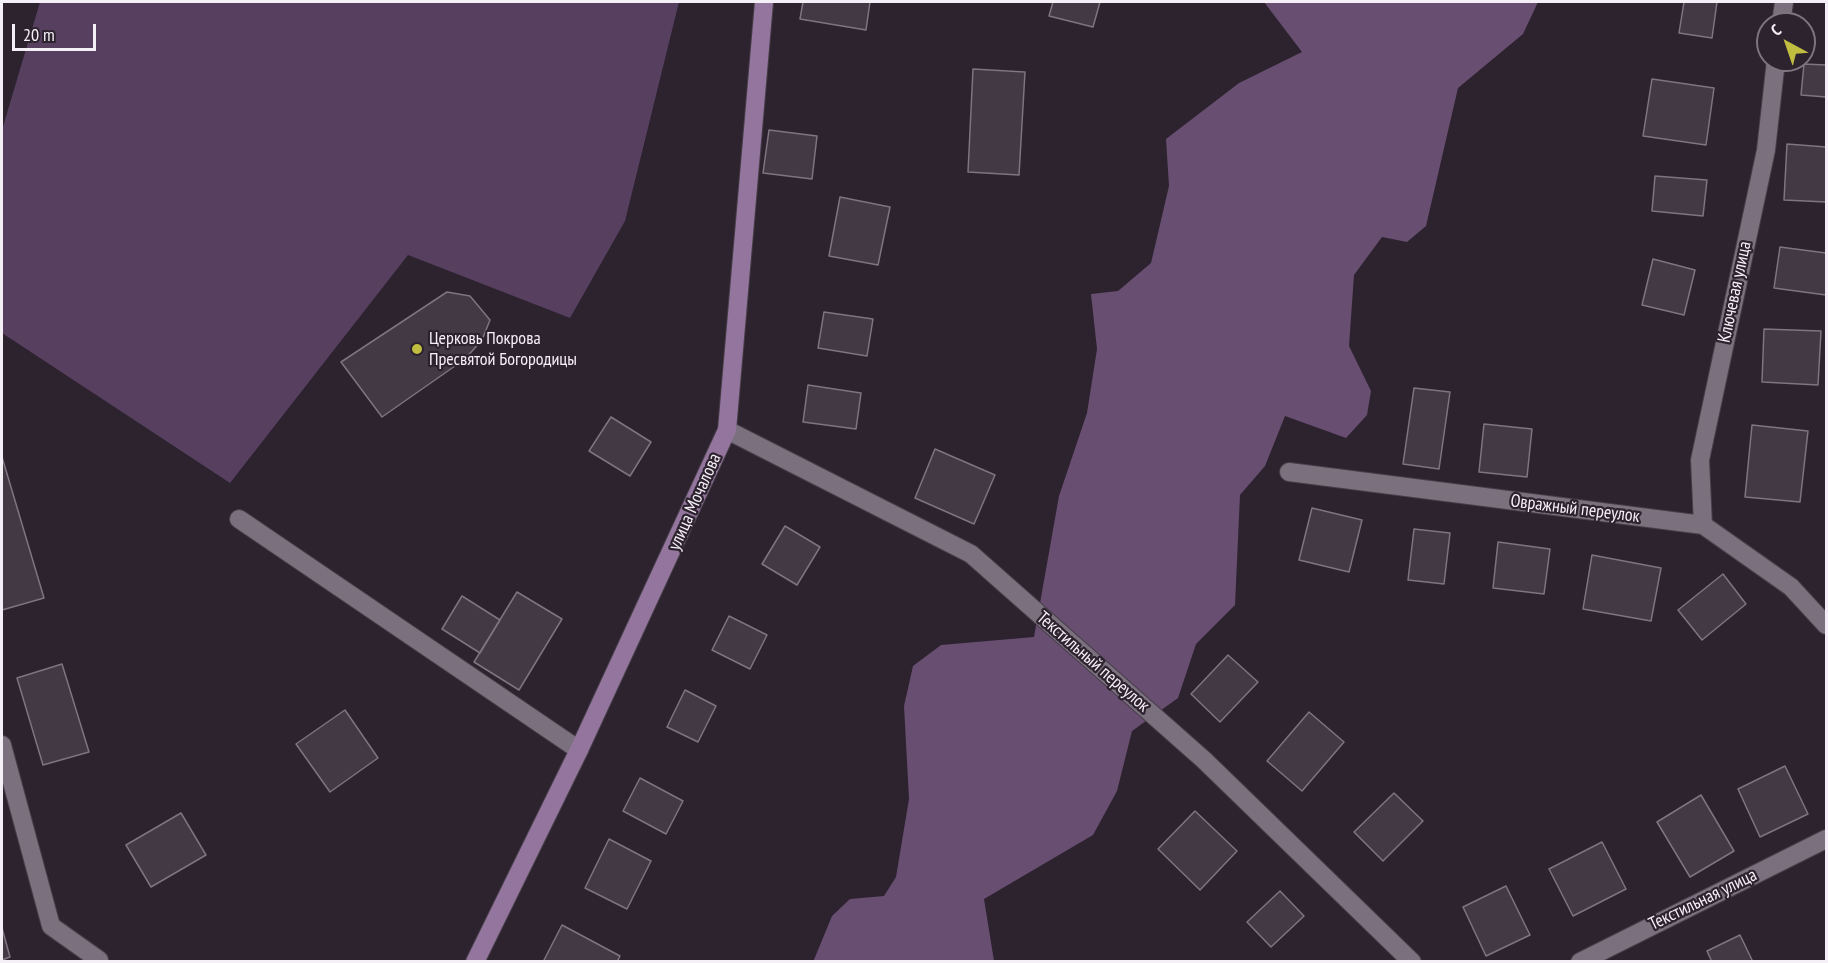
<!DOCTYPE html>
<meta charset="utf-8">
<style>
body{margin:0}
#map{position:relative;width:1828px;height:963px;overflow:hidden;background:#2c232f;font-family:"PT Sans Narrow",sans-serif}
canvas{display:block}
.frame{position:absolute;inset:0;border:3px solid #f5eff7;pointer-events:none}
.north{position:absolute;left:1756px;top:12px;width:60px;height:60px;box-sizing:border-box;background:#2c232f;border:2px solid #7c757f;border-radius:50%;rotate:320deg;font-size:16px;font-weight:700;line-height:24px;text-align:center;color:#f5eff7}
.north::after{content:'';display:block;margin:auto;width:21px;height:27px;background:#c1bd40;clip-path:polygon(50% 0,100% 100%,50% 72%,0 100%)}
.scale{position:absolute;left:12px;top:24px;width:84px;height:27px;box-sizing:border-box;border:3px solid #f5eff7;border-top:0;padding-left:8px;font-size:18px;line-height:21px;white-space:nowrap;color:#f5eff7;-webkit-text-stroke:4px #2c232f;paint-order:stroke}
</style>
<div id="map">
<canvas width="1828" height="963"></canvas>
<div class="frame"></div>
<div class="north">С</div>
<div class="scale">20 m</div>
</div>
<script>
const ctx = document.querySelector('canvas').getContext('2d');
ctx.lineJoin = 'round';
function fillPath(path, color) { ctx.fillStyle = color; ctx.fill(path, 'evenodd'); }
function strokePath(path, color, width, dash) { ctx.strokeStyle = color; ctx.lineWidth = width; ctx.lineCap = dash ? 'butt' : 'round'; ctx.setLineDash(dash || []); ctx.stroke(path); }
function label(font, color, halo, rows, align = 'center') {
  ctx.font = font + ' "PT Sans Narrow",sans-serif'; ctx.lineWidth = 4.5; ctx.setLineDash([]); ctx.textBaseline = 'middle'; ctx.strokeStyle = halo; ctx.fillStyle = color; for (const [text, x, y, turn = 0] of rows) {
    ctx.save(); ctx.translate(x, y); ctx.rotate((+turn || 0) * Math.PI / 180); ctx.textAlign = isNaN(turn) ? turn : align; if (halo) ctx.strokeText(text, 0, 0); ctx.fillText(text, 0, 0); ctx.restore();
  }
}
const green = new Path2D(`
 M40,2H679L625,221L570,318L408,255L230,483L2,333V130Z`);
const forest = new Path2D(`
 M1264,2H1538L1523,34L1458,88L1426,226L1407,242L1382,237L1354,275L1349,346L1371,391L1367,415L1346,438L1285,416L1265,466L1240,495L1235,605L1196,644L1178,698L1132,731L1117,791L1093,835L984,899L994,961L813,962L832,916L850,899L884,896L896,877L909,799L904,706L913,666L941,645L1034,637L1059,496L1087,413L1097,349L1091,294L1118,291L1151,263L1169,186L1166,139L1239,83L1302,52Z`);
const building = new Path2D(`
 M803,2H870L866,30L800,19Z
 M1053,2H1100L1093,27L1049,16Z
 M1684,2H1717L1712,38L1679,33Z
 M1804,64L1826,65V97L1801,95Z
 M973,69L1025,72L1019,175L968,172Z
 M1652,79L1714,88L1706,145L1643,136Z
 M769,130L817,136L812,179L763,173Z
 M1787,144L1826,147V202L1784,200Z
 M1655,176L1707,180L1703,216L1652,211Z
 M840,197L890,207L878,265L829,256Z
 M1780,247L1826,253V295L1774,288Z
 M1653,259L1695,270L1684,315L1642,305Z
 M447,292L470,296L490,320L482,340L465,359L382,417L341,362Z
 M824,312L873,319L867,356L818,348Z
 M1764,329L1821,331L1818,385L1762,382Z
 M808,385L861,393L856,429L803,422Z
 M1414,388L1450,392L1439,469L1403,464Z
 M611,417L651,442L630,476L589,451Z
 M1484,424L1532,429L1527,477L1479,472Z
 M1752,425L1808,431L1800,502L1745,497Z
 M935,449L995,475L974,524L915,498Z
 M2,457L44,598L2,610Z
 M1312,508L1362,520L1349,572L1299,560Z
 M785,526L820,547L797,585L762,564Z
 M1414,529L1450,533L1444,584L1408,580Z
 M1498,542L1550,549L1544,594L1493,588Z
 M1592,555L1661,568L1651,621L1583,609Z
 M1723,574L1746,604L1702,640L1678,610Z
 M517,592L562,619L519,690L474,662Z
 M462,596L500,620L480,653L442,629Z
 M729,616L767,635L750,669L712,650Z
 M1228,655L1258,682L1220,722L1191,694Z
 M62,664L89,752L43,765L17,678Z
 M685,690L716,706L698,742L667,727Z
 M345,710L378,758L330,792L296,744Z
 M1309,712L1344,742L1302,791L1267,761Z
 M1785,766L1808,814L1760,837L1738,789Z
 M640,778L683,801L666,834L623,811Z
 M1394,793L1423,821L1383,861L1354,832Z
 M1701,795L1734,851L1690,877L1657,822Z
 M1195,811L1237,851L1200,890L1158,849Z
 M181,813L206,855L151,887L126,845Z
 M609,839L651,861L627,909L585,888Z
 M1602,842L1626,889L1573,916L1549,869Z
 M1506,886L1530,935L1486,956L1463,907Z
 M1280,891L1304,916L1271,947L1247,922Z
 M562,925L620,956L617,962H543Z
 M2,928L10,957L2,960Z
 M1740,935L1753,962H1712L1707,951Z`);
const street = new Path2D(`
 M1781,24L1784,2
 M727,430L971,554L1204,760L1412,962
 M1289,472L1703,525L1791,587L1826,625
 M239,519L579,750
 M1703,525L1700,460L1766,150L1776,60
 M2,745L51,926L99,960
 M1580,962L1826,839`);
const secondary = new Path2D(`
 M475,962L579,750L727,430L764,2`);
const markers = [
 [417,349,6,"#c1bd40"]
];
const streetNames = [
 ["Ключевая улица",1735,292,-78],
 ["улица Мочалова",695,502,-66],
 ["Овражный переулок",1575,509,7],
 ["Текстильный переулок",1093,662,41],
 ["Текстильная улица",1703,900,-26]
];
const poiNames = [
 ["Церковь Покрова",429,339],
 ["Пресвятой Богородицы",429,360]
];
fillPath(green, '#573f5f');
fillPath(forest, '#684e70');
fillPath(building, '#423945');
strokePath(building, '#7e7482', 1.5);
strokePath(street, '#463e48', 20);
strokePath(secondary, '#463e48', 20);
strokePath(street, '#7a707e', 18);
strokePath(secondary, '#93759d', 18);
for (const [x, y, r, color] of markers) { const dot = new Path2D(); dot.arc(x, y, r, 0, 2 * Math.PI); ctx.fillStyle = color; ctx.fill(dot); strokePath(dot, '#2c232f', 2); }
label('18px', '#f5eff7', '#2c232f', streetNames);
label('18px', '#f5eff7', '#2c232f', poiNames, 'left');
</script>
